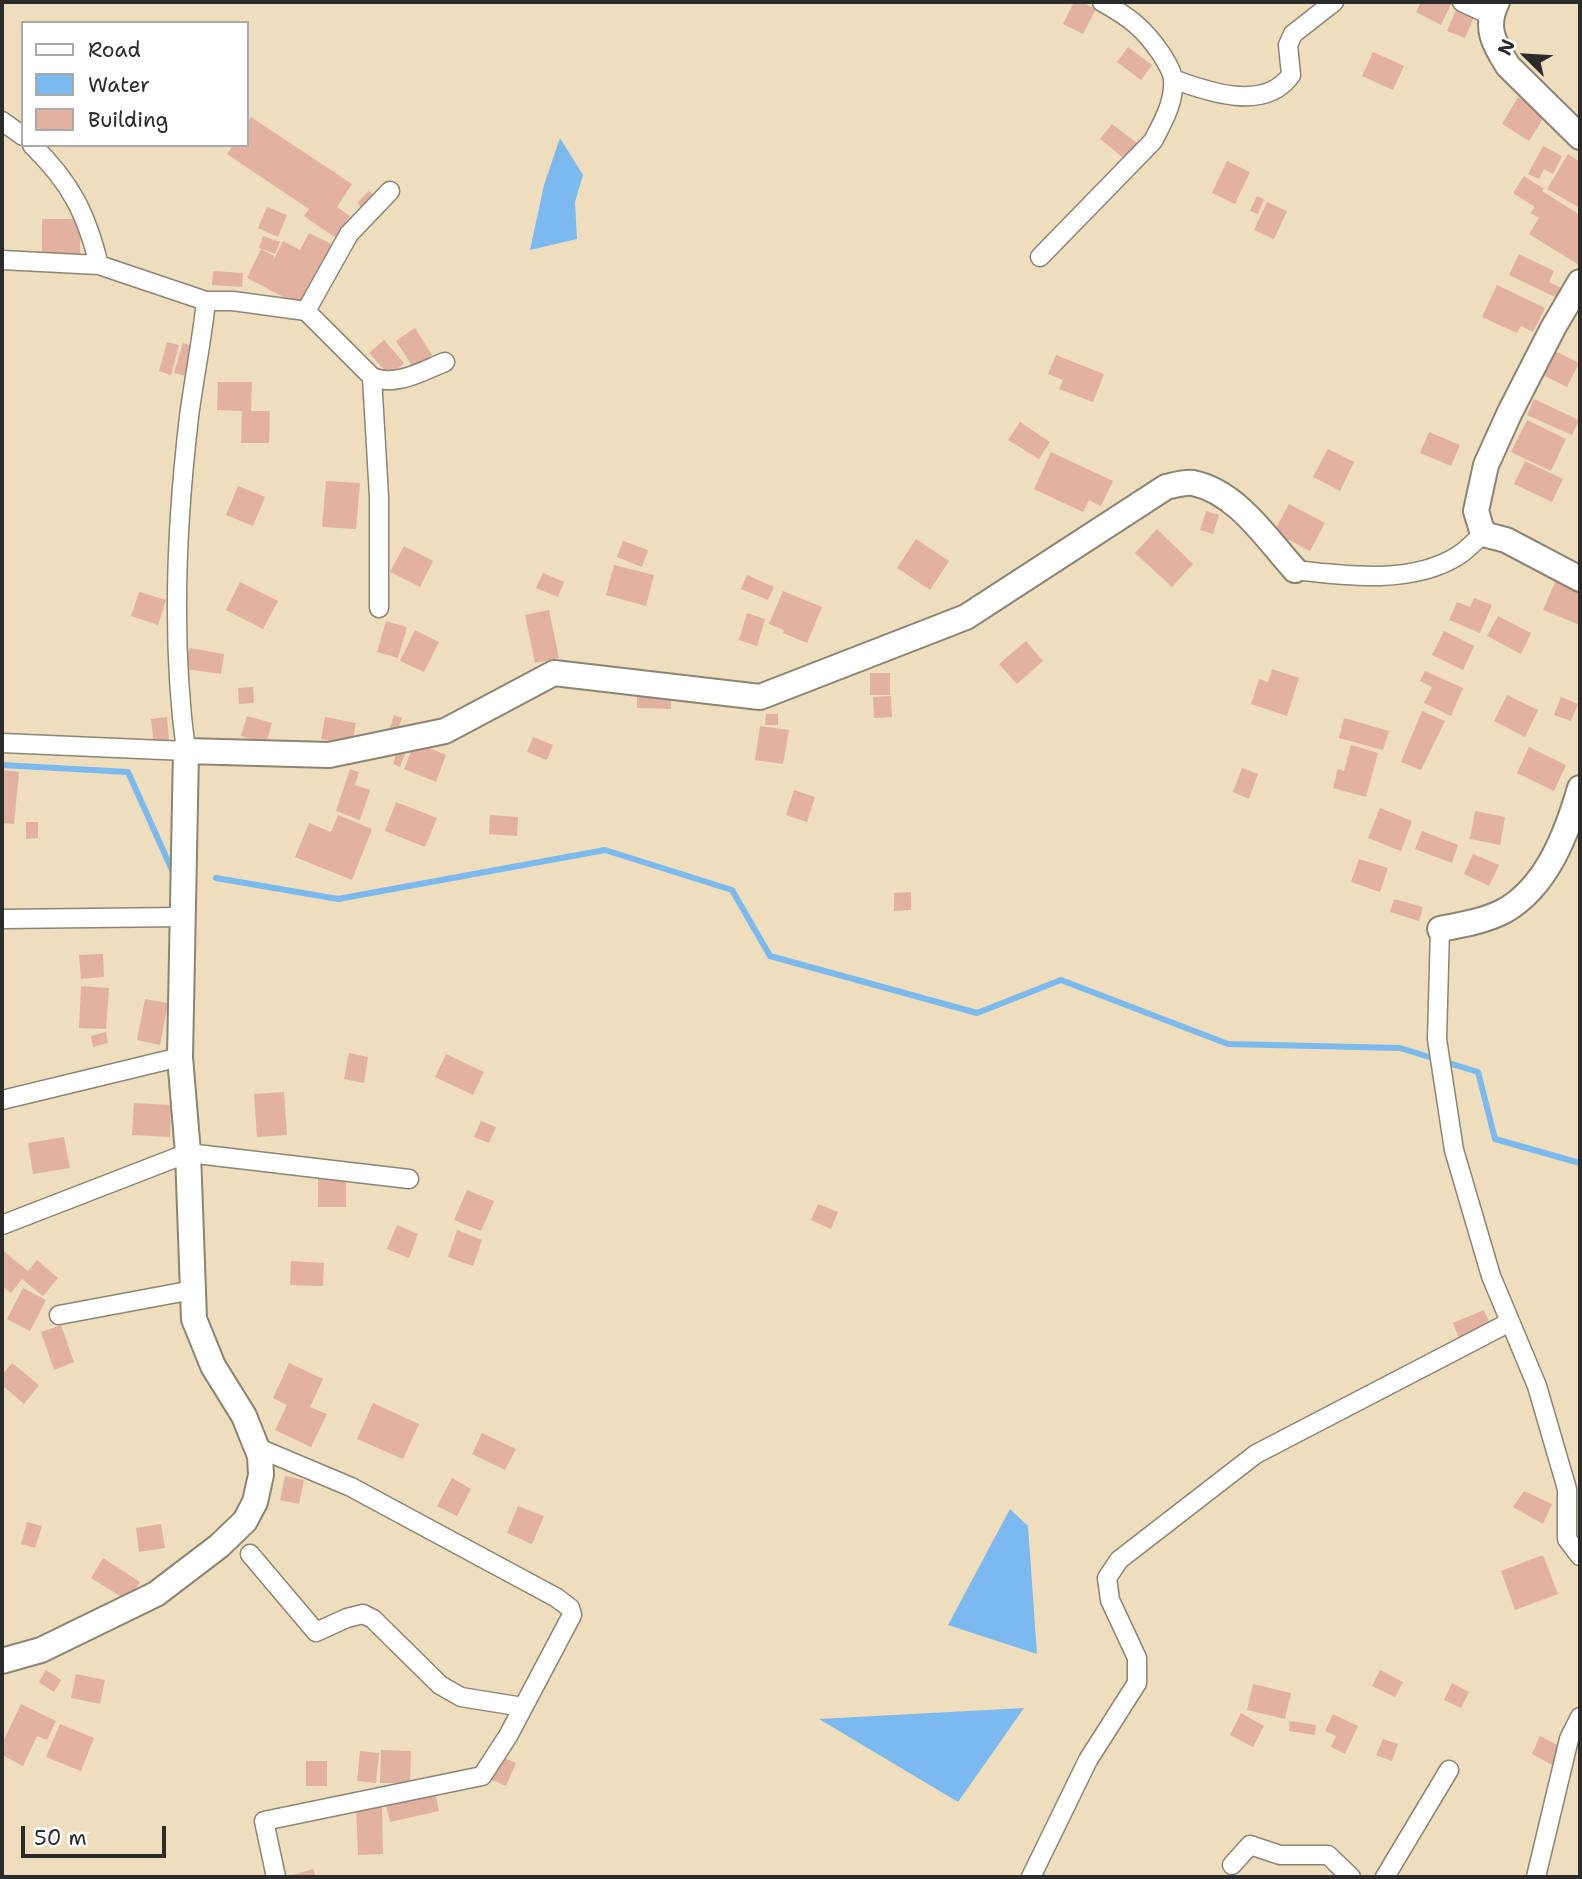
<!DOCTYPE html>
<style>
body{margin:0}
#map{position:relative;width:1582px;height:1879px;overflow:hidden;background:#eedebd;font-family:"Shantell Sans",sans-serif}
canvas{display:block}
.frame{position:absolute;inset:0;border:4px solid #2b2b2b;pointer-events:none}
.legend{position:absolute;left:21px;top:21px;width:228px;height:126px;box-sizing:border-box;background:#fff;border:2px solid #aaa;margin:0;padding:9px 12px;list-style:none;font-size:21px;color:#2b2b2b}
.legend li{display:flex;align-items:center;gap:14px;height:35px}
.legend b{width:35px;border:2px solid #aaa}
.north{position:absolute;left:1491px;top:21px;width:70px;height:70px;-webkit-text-stroke:5px #fff;paint-order:stroke;rotate:294deg;font-size:19px;font-weight:700;line-height:28px;text-align:center;color:#2b2b2b}
.north::after{content:'';display:block;margin:auto;width:24px;height:32px;background:#2b2b2b;clip-path:polygon(50% 0,100% 100%,50% 72%,0 100%)}
.scale{position:absolute;left:21px;top:1826px;width:145px;height:32px;box-sizing:border-box;border:4px solid #2b2b2b;border-top:0;padding-left:9px;font-size:21px;line-height:24px;white-space:nowrap;color:#2b2b2b;-webkit-text-stroke:5px #fff;paint-order:stroke}
</style>
<div id="map">
<canvas width="1582" height="1879"></canvas>
<div class="frame"></div>
<ul class="legend">
<li><b style="height:9px;background:#fff"></b>Road</li>
<li><b style="height:19px;background:#7bb9ee"></b>Water</li>
<li><b style="height:19px;background:#e2b1a0"></b>Building</li>
</ul>
<div class="north">N</div>
<div class="scale">50 m</div>
</div>
<script>
const ctx = document.querySelector('canvas').getContext('2d');
ctx.lineJoin = 'round';
function fillPath(path, color) { ctx.fillStyle = color; ctx.fill(path, 'evenodd'); }
function strokePath(path, color, width, dash) { ctx.strokeStyle = color; ctx.lineWidth = width; ctx.lineCap = dash ? 'butt' : 'round'; ctx.setLineDash(dash || []); ctx.stroke(path); }
const water = new Path2D(`
 M560,138L583,175L575,202L577,239L530,250L544,185Z
 M1010,1509L1028,1526L1037,1654L948,1625Z
 M1024,1708L958,1802L819,1719Z`);
const stream = new Path2D(`
 M2,765L128,772L172,870
 M216,878L338,899L605,850L732,890L770,956L977,1013L1061,980L1228,1044L1400,1048L1478,1072L1495,1139L1580,1163`);
const building = new Path2D(`
 M1074,2H1081L1096,9L1083,34L1063,24Z
 M1421,2H1447L1451,4L1441,25L1416,12Z
 M1456,10L1474,17L1465,38L1447,31Z
 M1128,47L1152,65L1141,80L1117,62Z
 M1373,52L1404,66L1393,90L1362,76Z
 M1518,97L1546,114L1529,141L1502,124Z
 M251,117L352,184L337,207L350,216L336,238L304,216L309,209L227,154L233,145H247V124Z
 M1112,124L1138,144L1126,160L1100,139Z
 M1543,146L1562,156L1553,174L1544,169L1539,179L1528,174Z
 M1568,154L1580,162V208L1547,189Z
 M1227,161L1250,172L1235,204L1212,193Z
 M1524,176L1544,189L1542,191L1580,215L1579,265L1529,234L1539,218L1530,213L1535,207L1513,193Z
 M369,191L377,198L364,210L357,203Z
 M1257,196L1264,199L1258,214L1250,211Z
 M1267,202L1287,211L1274,239L1254,230Z
 M267,207L287,215L278,237L258,228Z
 M42,219H80V256H42Z
 M309,233L334,245L303,307L247,278L261,249L274,256L273,261L283,241L300,250Z
 M263,236L280,242L275,254L259,248Z
 M1519,254L1554,271L1549,282L1562,288L1557,298L1509,275Z
 M213,271L243,273L242,287L212,285Z
 M1497,285L1545,308L1533,332L1521,326L1517,333L1482,317Z
 M415,328L432,355L413,367L396,341Z
 M384,340L404,363L390,376L369,353Z
 M167,342L179,345L171,375L159,371Z
 M183,343L195,347L186,376L174,373Z
 M1555,351L1579,363L1567,387L1543,375Z
 M1056,355L1104,374L1093,402L1059,389L1063,380L1048,374Z
 M218,382H252L251,411H270L269,443H241L242,411L217,410Z
 M1534,399L1579,420L1572,435L1527,415Z
 M1527,420L1566,439L1551,471L1511,452Z
 M1020,422L1050,442L1039,459L1008,440Z
 M1429,432L1460,445L1451,466L1420,453Z
 M1328,449L1354,462L1340,491L1313,477Z
 M1051,452L1113,481L1101,506L1089,500L1083,512L1034,489Z
 M1525,461L1563,479L1552,502L1514,484Z
 M326,481L360,483L356,529L322,527Z
 M238,486L265,497L253,526L226,515Z
 M1289,504L1325,523L1310,551L1274,532Z
 M1206,511L1219,515L1213,534L1200,530Z
 M1157,529L1193,564L1172,587L1135,553Z
 M916,539L949,561L930,590L897,568Z
 M623,541L648,550L642,567L617,557Z
 M404,546L433,561L420,587L390,572Z
 M614,565L654,575L646,606L606,595Z
 M543,573L564,582L558,597L536,588Z
 M747,575L774,587L768,600L741,589Z
 M1556,580L1580,590V625L1543,610Z
 M240,582L278,601L263,629L226,610Z
 M783,591L822,607L807,643L783,633L784,630L769,624Z
 M139,592L166,600L158,625L131,616Z
 M1474,598L1492,605L1480,633L1449,620L1457,602L1470,607Z
 M549,610L559,658L535,663L525,615Z
 M747,613L765,619L757,646L739,640Z
 M1498,616L1531,633L1521,654L1487,636Z
 M386,621L407,627L398,658L377,652Z
 M415,630L439,642L424,672L400,661Z
 M1444,631L1474,646L1463,670L1432,655Z
 M1026,641L1043,661L1017,684L999,664Z
 M189,648L224,654L221,674L186,669Z
 M1272,669L1299,678L1287,716L1251,704L1259,679L1268,682Z
 M1425,671L1463,688L1451,716L1424,703L1432,687L1420,681Z
 M870,673H890V695H870Z
 M253,687L254,703L239,704L238,688Z
 M637,688H671V709L637,708Z
 M1507,695L1538,710L1525,737L1494,721Z
 M891,696L892,717L874,718L873,697Z
 M1561,697L1578,704L1571,721L1554,715Z
 M1422,711L1445,721L1421,770L1401,762Z
 M766,714H778V725H765Z
 M394,715L402,718L397,731L390,728Z
 M247,716L272,723L266,743L241,736Z
 M167,717L169,742L154,744L151,719Z
 M325,717L356,723L352,745L321,739Z
 M1344,718L1389,731L1383,750L1339,738Z
 M760,726L789,730L783,764L755,760Z
 M533,737L553,745L547,760L527,752Z
 M415,742L446,755L436,782L404,769Z
 M1351,745L1378,753L1366,797L1333,788L1338,769L1344,771Z
 M1529,747L1566,765L1554,791L1517,773Z
 M397,751L405,754L400,767L393,764Z
 M1242,768L1258,774L1249,799L1233,792Z
 M350,769L359,772L355,785L370,790L360,820L336,811Z
 M2,770L19,772L14,824L2,823Z
 M794,790L815,797L807,822L786,815Z
 M396,802L437,818L425,847L385,831Z
 M1380,808L1412,821L1401,851L1368,838Z
 M1475,811L1505,817L1500,845L1470,839Z
 M338,815L372,829L352,880L295,857L309,823L331,832Z
 M490,815L518,817L517,836L489,834Z
 M26,822H38V838L26,839Z
 M1422,831L1458,845L1452,863L1415,849Z
 M1473,854L1499,865L1489,886L1464,874Z
 M1359,859L1388,868L1380,892L1351,882Z
 M911,892V910L894,911V893Z
 M1394,899L1423,907L1419,921L1390,912Z
 M103,954L104,977L81,979L79,955Z
 M81,986L109,988L106,1029L79,1028Z
 M145,999L168,1003L160,1045L137,1040Z
 M106,1032L108,1043L93,1047L91,1036Z
 M349,1053L368,1057L364,1083L344,1079Z
 M446,1054L484,1072L473,1095L435,1077Z
 M284,1092L287,1135L257,1137L254,1094Z
 M134,1103L171,1105L170,1137L132,1135Z
 M481,1121L496,1127L489,1143L474,1137Z
 M64,1137L70,1168L33,1174L28,1143Z
 M318,1172L346,1173V1207H318Z
 M467,1190L494,1201L481,1231L454,1220Z
 M818,1204L838,1212L831,1229L811,1220Z
 M397,1225L418,1234L409,1258L387,1249Z
 M457,1230L482,1240L473,1266L448,1257Z
 M2,1250L28,1271L37,1260L58,1278L43,1296L22,1279L11,1293L2,1286Z
 M291,1261L324,1263L323,1286L290,1285Z
 M23,1288L46,1300L30,1331L7,1319Z
 M1484,1310L1492,1328L1460,1341L1453,1323Z
 M61,1325L74,1362L54,1370L41,1332Z
 M12,1363L39,1385L24,1404L2,1385V1375Z
 M289,1363L323,1379L310,1407L327,1414L311,1447L275,1430L287,1405L273,1398Z
 M373,1403L419,1424L403,1459L357,1439Z
 M482,1433L516,1449L505,1470L472,1454Z
 M285,1476L304,1480L299,1504L280,1500Z
 M452,1478L471,1489L457,1516L437,1506Z
 M1524,1491L1552,1504L1543,1524L1513,1507Z
 M518,1506L544,1516L532,1544L507,1533Z
 M27,1522L42,1526L35,1548L21,1544Z
 M161,1524L165,1548L139,1552L136,1528Z
 M1543,1555L1558,1594L1515,1610L1501,1571Z
 M103,1558L140,1582L128,1601L91,1578Z
 M46,1670L61,1680L54,1692L39,1682Z
 M1380,1670L1403,1682L1395,1697L1372,1686Z
 M76,1674L105,1680L100,1704L71,1698Z
 M1452,1683L1469,1692L1461,1708L1444,1700Z
 M1253,1684L1291,1693L1285,1719L1247,1710Z
 M21,1704L56,1721L47,1740L37,1736L23,1766L2,1755V1744Z
 M1241,1713L1264,1726L1253,1747L1230,1735Z
 M1333,1714L1358,1726L1345,1754L1331,1747L1336,1736L1325,1731Z
 M1290,1721L1316,1725L1315,1735L1289,1731Z
 M60,1724L94,1738L81,1771L46,1757Z
 M1540,1736L1565,1749L1556,1767L1532,1754Z
 M1383,1739L1398,1744L1392,1761L1376,1755Z
 M381,1750L411,1751L410,1783H380Z
 M360,1751L379,1753L376,1783L357,1781Z
 M500,1756L516,1763L506,1786L490,1779Z
 M306,1761H327V1786H306Z
 M435,1793L439,1811L390,1822L386,1804Z
 M382,1804L383,1854L358,1855L356,1805Z
 M313,1869L316,1877H286Z`);
const street = new Path2D(`
 M1462,2L1490,15
 M1173,79C1208,92 1265,112 1291,75L1288,45L1293,34L1334,2
 M2,121L23,136
 M1040,257L1153,141C1163,122 1175,101 1173,79C1172,70 1166,62 1162,55C1144,28 1129,17 1102,2
 M2,260L99,265C86,213 71,183 32,145
 M206,301H233L306,311L372,377C397,387 422,371 445,362
 M306,311L349,234L390,191
 M372,377L379,497V608
 M1295,570C1346,576 1413,585 1459,555C1468,549 1475,541 1483,534
 M2,743L186,751C171,641 176,527 189,417C194,378 202,340 206,301L99,265
 M2,919L182,917
 M1440,929L1437,1039L1454,1150L1491,1276L1537,1386L1567,1489V1539L1580,1556
 M2,1100L180,1057
 M2,1225L188,1153L409,1179
 M59,1315L193,1290
 M256,1447L351,1487L557,1598L570,1608L572,1615L508,1736L482,1776L264,1821L276,1877
 M250,1554L316,1632L347,1618L363,1614L373,1619L440,1685L461,1697L523,1707
 M1232,1865L1250,1845L1280,1855H1328L1351,1877
 M1031,1877L1088,1760L1137,1683V1658L1110,1600L1107,1578L1119,1560L1256,1454L1510,1322
 M1385,1877L1449,1770
 M1536,1877L1569,1739L1580,1717`);
const secondary = new Path2D(`
 M1497,2C1484,27 1494,44 1508,66L1580,137
 M1580,282L1553,328L1510,412L1486,465L1476,511L1483,534L1506,540L1580,579
 M1440,929C1461,925 1485,921 1504,911C1547,887 1567,833 1580,788
 M2,1661L41,1650L156,1594L219,1546L245,1521L255,1502L261,1475L260,1456L244,1416L213,1366L194,1319L188,1153L180,1057L186,751L329,755L445,731L554,673L760,697L966,617L1166,487C1175,485 1185,482 1193,483C1237,492 1267,539 1295,570`);
fillPath(water, '#7bb9ee');
strokePath(stream, '#7bb9ee', 6);
fillPath(building, '#e2b1a0');
strokePath(street, '#8c8474', 21);
strokePath(secondary, '#8c8474', 28);
strokePath(street, '#fff', 18);
strokePath(secondary, '#fff', 24);
</script>
